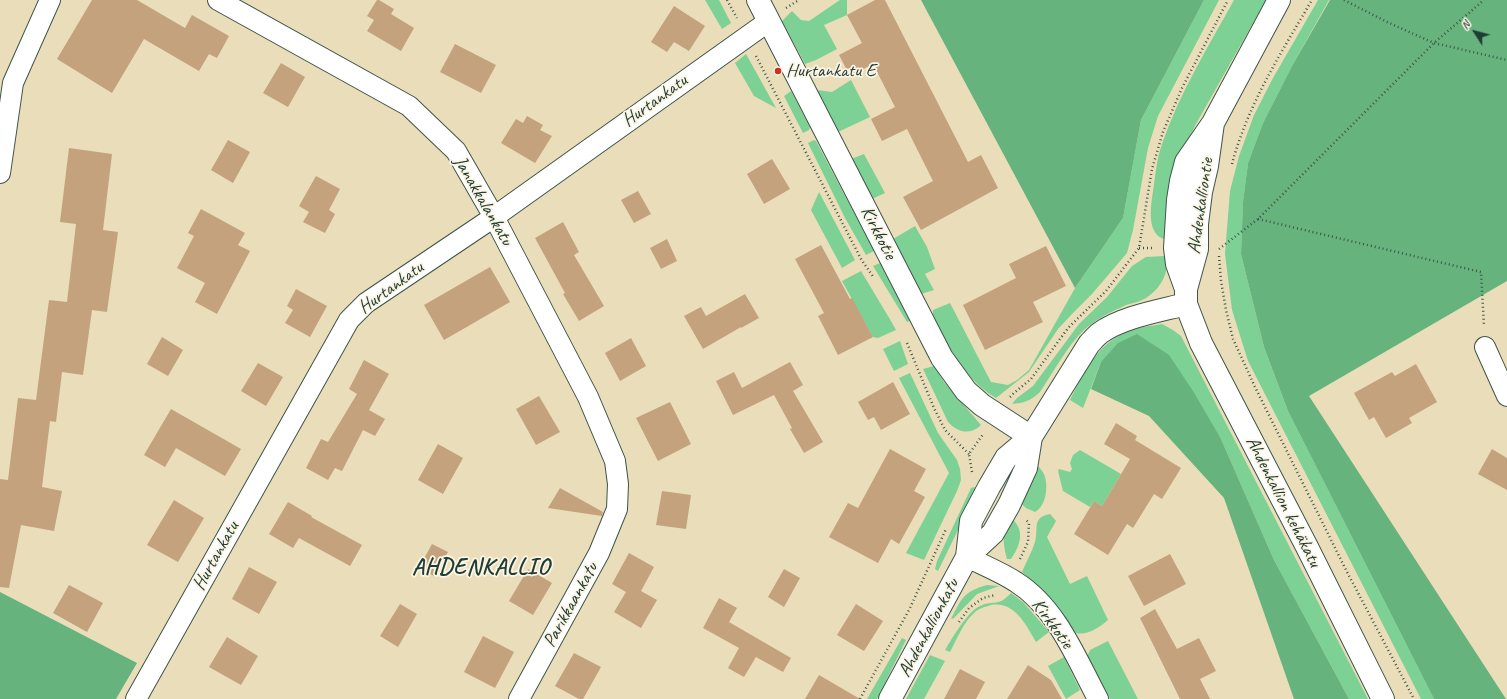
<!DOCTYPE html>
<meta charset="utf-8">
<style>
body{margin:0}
#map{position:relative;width:1507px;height:699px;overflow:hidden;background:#eaddba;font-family:Caveat,sans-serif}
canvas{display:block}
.north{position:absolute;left:1455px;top:12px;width:40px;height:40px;-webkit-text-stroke:3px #fcf5e5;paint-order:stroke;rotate:306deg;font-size:11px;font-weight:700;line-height:16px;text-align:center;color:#1f3d34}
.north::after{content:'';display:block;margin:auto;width:14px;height:18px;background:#1f3d34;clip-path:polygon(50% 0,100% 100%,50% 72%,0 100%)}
</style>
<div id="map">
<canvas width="1507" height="699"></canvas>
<div class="north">N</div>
</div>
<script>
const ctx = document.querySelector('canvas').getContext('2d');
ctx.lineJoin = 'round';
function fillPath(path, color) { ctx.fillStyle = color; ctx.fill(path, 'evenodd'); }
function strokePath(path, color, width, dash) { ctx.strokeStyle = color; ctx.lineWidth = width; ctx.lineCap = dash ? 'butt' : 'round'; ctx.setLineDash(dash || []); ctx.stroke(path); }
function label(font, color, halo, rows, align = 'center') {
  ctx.font = font + ' Caveat,sans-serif'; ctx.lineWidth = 3.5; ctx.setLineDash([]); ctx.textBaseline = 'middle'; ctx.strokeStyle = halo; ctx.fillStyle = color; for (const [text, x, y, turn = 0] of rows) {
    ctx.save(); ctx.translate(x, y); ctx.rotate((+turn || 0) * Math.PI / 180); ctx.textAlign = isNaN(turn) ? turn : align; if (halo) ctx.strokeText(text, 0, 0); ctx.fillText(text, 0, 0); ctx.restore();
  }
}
const green = new Path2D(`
 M705,0H719L731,23L722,29Z
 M840,0H847V15L824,25L837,49L816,60L805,64L782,21L792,11L801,20L809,21Z
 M1204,0H1219L1158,116L1148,148L1133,230L1127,253L1092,294L1072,314L1058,329L1029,372L996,398C966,381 948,346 933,317V310L950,303L991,382L1008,385L1017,380L1029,370L1075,288L1123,218L1141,120Z
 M1234,0H1266L1196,124L1179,159L1168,240C1148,237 1150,214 1152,198C1155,181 1156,160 1162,144C1179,94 1208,47 1234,0Z
 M1318,0H1329L1292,66L1263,123L1248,163L1243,202L1241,254L1264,347L1288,411L1434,699H1421L1248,361L1232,310L1225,254L1230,191L1239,156L1254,115L1273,78Z
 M746,54L776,108L754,96L735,63Z
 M851,80L870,117L838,132L817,90L832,92Z
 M791,91L810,127L809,130L803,133L784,96Z
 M814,140L816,141L874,251L866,255L845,218L808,143Z
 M864,154L885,193L872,199L851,159Z
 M819,192L855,260L842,268L811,210Z
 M915,226L927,247L935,269L925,274L934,290L921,294L893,239Z
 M1164,256L1167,257C1169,274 1160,289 1146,298C1140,302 1132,303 1126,305C1111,312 1096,319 1084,330C1067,346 1053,373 1040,392C1031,401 1023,403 1012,404L1017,398L1033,386L1079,324L1107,297L1132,266L1146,257Z
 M880,263L910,321L907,322L873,266Z
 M861,271L891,321L896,330L878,338L873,337L842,281Z
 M1162,324L1173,330L1181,336L1368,699H1349L1274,560L1221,439L1101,362L1083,408L1070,400C1084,372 1097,343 1129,331C1139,327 1151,326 1162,324Z
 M900,341L908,364L894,371L883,349Z
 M934,366L944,382L981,425C970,436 957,432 948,422L923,369Z
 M910,373L938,433L957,460L960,469L961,480L957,491L924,560L906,553L949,473L899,378Z
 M1080,450L1121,474L1102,506L1094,501L1090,507L1063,491L1058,471L1059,469L1070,472L1072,469L1070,463L1073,455Z
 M1036,466H1038C1041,469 1044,473 1045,477C1048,488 1046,506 1035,512L1026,508L1018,501Z
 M974,487L978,489L938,571L935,569L937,561L971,488Z
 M1050,514L1056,521L1047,537L1070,584L1087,576L1108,620C1100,627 1087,636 1076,633L1044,592L1022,572C1026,562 1032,552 1035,542C1039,528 1031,518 1050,514Z
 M1011,518C1026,530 1020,546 1011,559H1007C1003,543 1001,532 1011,518Z
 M987,585L999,586L977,594L954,618L951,619C962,598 963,592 987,585Z
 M1011,593L1024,603L1049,632L1036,642C1026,625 1015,601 991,605C985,607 979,608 974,613C963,623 957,639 950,652L945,650C953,637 967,612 980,606C995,599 997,608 1011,593Z
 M902,638L906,640L877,699H867Z
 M1108,641L1138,699H1110L1087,657L1090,650Z
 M930,655L945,661L924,699H906Z
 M1064,657L1080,690L1066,699L1048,666Z`);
const forest = new Path2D(`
 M921,0H1204L1141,120L1123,218L1075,288Z
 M1330,0H1507V281L1309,396L1506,699H1434L1288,411L1264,347L1241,254L1243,202L1248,163L1263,123L1292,66Z
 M1137,334L1169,355L1193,391L1221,439L1274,560L1349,699H1294L1224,498L1149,416L1091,389L1101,362L1118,343Z
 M0,592L137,663L116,699H0Z`);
const building = new Path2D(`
 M92,0H137L185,28L192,15L229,36L217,58L209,54L199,71L144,39L112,93L57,59Z
 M377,0H379L394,9L391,14L414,28L401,51L367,31L374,20L367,16Z
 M875,0H885L968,162L981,155L998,188L921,230L903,197L933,181L907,129L882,141L871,119L895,107L873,64L850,76L839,55L862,43L847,15Z
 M674,6L705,26L689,51L674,42L667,52L651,42Z
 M455,44L496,65L481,93L440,72Z
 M281,63L305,77L288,107L263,93Z
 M527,116L543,125L540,130L552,136L535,163L501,143L516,119L523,123Z
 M228,140L250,152L233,183L211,170Z
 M69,148L112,154L103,230L118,232L107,312L92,310L83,375L62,372L56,422L50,421L42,487L62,491L54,531L21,525L9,588L0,587V479L8,480L18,398L36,400L49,300L67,302L76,224L60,222Z
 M772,159L790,189L764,204L747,174Z
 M316,176L340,189L329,210L335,214L325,233L303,222L309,212L299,206Z
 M638,191L651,214L634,223L621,200Z
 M201,209L245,233L238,245L250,251L217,314L195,302L205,283L177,268L194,236L188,233Z
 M563,222L579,252L574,255L604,306L579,321L563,294L565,293L535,238Z
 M667,239L677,261L661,269L650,248Z
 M821,245L850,299L852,298L873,337L838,355L818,316L824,313L795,259Z
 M1046,246L1066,286L1033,302L1043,322L985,350L963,305L1016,278L1009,264Z
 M490,267L510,302L444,340L424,305Z
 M296,289L327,306L310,337L285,323L293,310L287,306Z
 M745,294L759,318L741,328V327L703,349L684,316L701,307L706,316Z
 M162,337L183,350L168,376L147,364Z
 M631,338L646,366L620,381L605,353Z
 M364,360L389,374L369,410L385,419L375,436L363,430L342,471L335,468L328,480L306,468L321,439L328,442L357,394L349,389Z
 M790,362L803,385L793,391L823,442L804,453L790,429L792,428L774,395L733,415L716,381L734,372L742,388Z
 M258,363L283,377L266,406L241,391Z
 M1416,364L1437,402L1409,418L1412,423L1386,438L1374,417L1369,420L1354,393L1392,372L1395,376Z
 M893,382L910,414L881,430L874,417L868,420L858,402Z
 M539,396L560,432L536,445L516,409Z
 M670,402L691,444L658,461L636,418Z
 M171,409L241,449L225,476L176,448L165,467L144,455Z
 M1116,423L1137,436L1135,440L1181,468L1162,499L1154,494L1133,528L1127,524L1108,555L1074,534L1094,501L1102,506L1130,459L1104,444Z
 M438,444L463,458L443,494L418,480Z
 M890,449L926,469L914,491L925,497L899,544L891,539L878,563L829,537L848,503L858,508Z
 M1492,449L1507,458V490L1478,474Z
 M560,488L603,512L602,516L548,508Z
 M662,491L691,495L686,529L656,525Z
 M174,500L204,518L178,562L147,545Z
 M288,502L312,516L311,517L362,545L350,566L299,538L293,548L269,534Z
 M432,544L448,552L434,576L419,568Z
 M629,553L654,567L641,591L657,600L641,628L614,612L626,592L612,584Z
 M1170,554L1186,584L1144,606L1128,576Z
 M249,567L277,582L259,614L232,599Z
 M528,569L552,583L533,615L509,601Z
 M784,569L800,578L784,607L768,597Z
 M69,585L103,603L87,632L53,613Z
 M719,598L737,608L729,622L791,658L783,672L756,657L744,677L728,668L739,648L703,628Z
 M400,604L417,614L398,647L380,636Z
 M856,604L883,621L864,651L837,635Z
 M1155,609L1177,649L1199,638L1216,671L1200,679L1210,699H1180L1140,618Z
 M483,636L514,652L495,688L464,672Z
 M227,637L258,656L241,685L209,667Z
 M574,653L601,667L583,699H579L555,686Z
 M1028,665L1051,680L1062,699H1007Z
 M960,669L985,682L976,699H944Z
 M819,675L860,699H805Z`);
const path = new Path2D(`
 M727,0L737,18
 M1344,0L1387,22L1434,43L1507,60
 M786,8L799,0
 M756,56L861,259L874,278
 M1232,164C1248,104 1281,53 1312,0
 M1258,219L1481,272L1484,326
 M1139,248H1152
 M1219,249L1258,219L1434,43L1484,0
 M1219,256L1221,281L1226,310L1233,339L1255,387L1346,570L1414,699
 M907,343L934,408L945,430L969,454
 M1010,397L1014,393L1031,379L1068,328L1106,291L1139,248L1152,169L1163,132L1182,88L1228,0
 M972,472L969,454L984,433
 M1020,559L1028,542L1029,523L1026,520
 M959,622L969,608L983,598L995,595
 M860,699L910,608L946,529`);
const minor = new Path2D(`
 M218,0L409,106L456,151L494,217L588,397L615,461L618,484L617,509L599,553L519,699
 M0,173L13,83L50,0
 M1485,347L1507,396
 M967,557C983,565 1001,572 1016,582C1057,608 1076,658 1098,699
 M136,699L349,320L366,303L494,217L769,21`);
const tertiary = new Path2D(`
 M758,0L942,358L966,391L982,405L1031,437
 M1213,123L1207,166L1201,192L1197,224V249L1186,289V304L1201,343L1307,547L1383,699
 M1186,289L1177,264L1175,248L1178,200L1181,181L1186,162L1213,123L1279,0
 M967,557L971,521L989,487L1006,458L1031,437L1089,344C1092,341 1096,336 1100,333C1122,317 1159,311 1186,304
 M890,699L967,557L993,533L1009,505L1026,468L1031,437`);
const markers = [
 [778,71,4,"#c8321e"]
];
const poiNames = [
 ["Hurtankatu E",786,71]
];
const streetNames = [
 ["Hurtankatu",655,101,-36],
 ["Janakkalankatu",483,201,60],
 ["Ahdenkalliontie",1201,206,-82],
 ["Kirkkotie",878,233,63],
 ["Hurtankatu",391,288,-36],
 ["Ahdenkallion kehäkatu",1283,502,63],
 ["Hurtankatu",216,556,-61],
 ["Parikkaankatu",571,605,-61],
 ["Kirkkotie",1052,624,54],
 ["Ahdenkallionkatu",929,628,-62]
];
const districtNames = [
 ["AHDENKALLIO",481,568]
];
fillPath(green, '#7dd194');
fillPath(forest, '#66b37e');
fillPath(building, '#c3a27d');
strokePath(minor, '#3d5548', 22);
strokePath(tertiary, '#3d5548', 24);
strokePath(path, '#3d5548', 2.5, [1, 3]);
strokePath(minor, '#fff', 20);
strokePath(tertiary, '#fff', 22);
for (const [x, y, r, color] of markers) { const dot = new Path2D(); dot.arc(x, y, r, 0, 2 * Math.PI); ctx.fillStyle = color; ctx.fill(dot); strokePath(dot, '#fcf5e5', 1.5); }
label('19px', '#1f3d34', '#fcf5e5', poiNames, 'left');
label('19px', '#1f3d34', '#fcf5e5', streetNames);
ctx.letterSpacing = '1px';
label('bold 23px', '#1f3d34', '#fcf5e5', districtNames);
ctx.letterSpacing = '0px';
</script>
